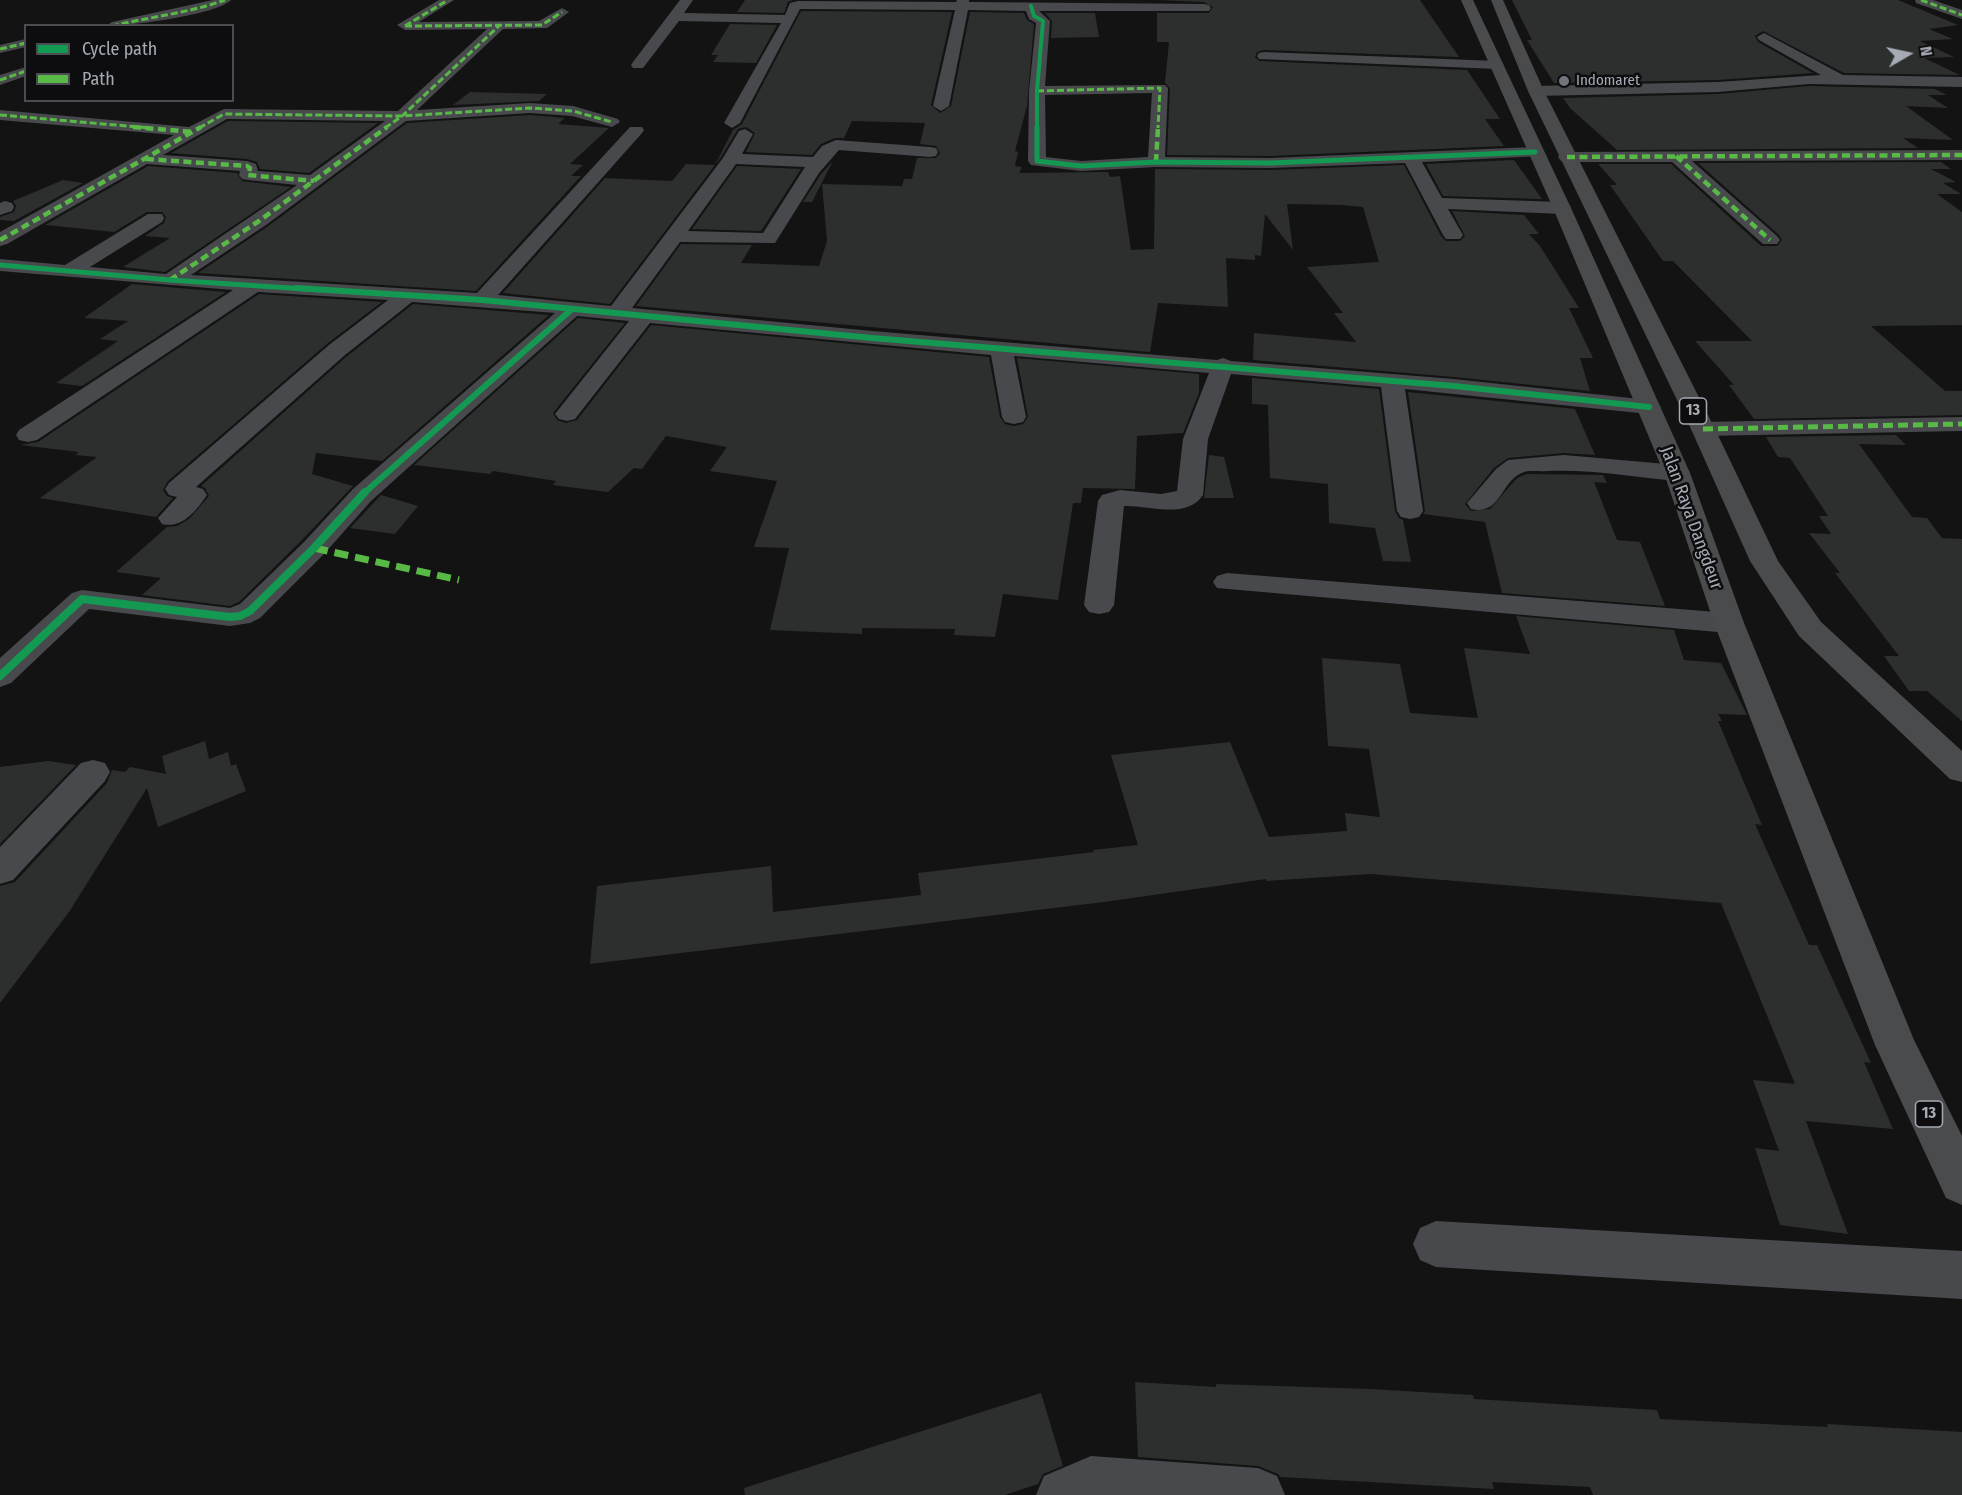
<!DOCTYPE html>
<style>
body{margin:0}
#map{position:relative;width:1962px;height:1495px;overflow:hidden;background:#131313;font-family:"Fira Sans Condensed",sans-serif}
canvas{display:block}
.legend{position:absolute;left:24px;top:24px;width:210px;height:78px;box-sizing:border-box;background:#0d0d0f;border:2px solid #4a4c51;margin:0;padding:8px 10px;list-style:none;font-size:18px;color:#a5aab3}
.legend li{display:flex;align-items:center;gap:12px;height:30px}
.legend b{width:30px;border:2px solid #4a4c51}
.north{position:absolute;left:1878px;top:24px;width:60px;height:60px;-webkit-text-stroke:4px #0d0d0f;paint-order:stroke;rotate:81deg;font-size:16px;font-weight:700;line-height:24px;text-align:center;color:#a5aab3}
.north::after{content:'';display:block;margin:auto;width:21px;height:27px;background:#a5aab3;clip-path:polygon(50% 0,100% 100%,50% 72%,0 100%)}
</style>
<div id="map">
<canvas width="1962" height="1495"></canvas>
<ul class="legend">
<li><b style="height:8px;background:#139951"></b>Cycle path</li>
<li><b style="height:8px;background:#58b947"></b>Path</li>
</ul>
<div class="north">N</div>
</div>
<script>
const ctx = document.querySelector('canvas').getContext('2d');
ctx.lineJoin = 'round';
function fillPath(path, color) { ctx.fillStyle = color; ctx.fill(path, 'evenodd'); }
function strokePath(path, color, width, dash) { ctx.strokeStyle = color; ctx.lineWidth = width; ctx.lineCap = dash ? 'butt' : 'round'; ctx.setLineDash(dash || []); ctx.stroke(path); }
function label(font, color, halo, rows, align = 'center') {
  ctx.font = font + ' "Fira Sans Condensed",sans-serif'; ctx.lineWidth = 5; ctx.setLineDash([]); ctx.textBaseline = 'middle'; ctx.strokeStyle = halo; ctx.fillStyle = color; for (const [text, x, y, turn = 0] of rows) {
    ctx.save(); ctx.translate(x, y); ctx.rotate((+turn || 0) * Math.PI / 180); ctx.textAlign = isNaN(turn) ? turn : align; if (halo) ctx.strokeText(text, 0, 0); ctx.fillText(text, 0, 0); ctx.restore();
  }
}
const building = new Path2D(`
 M745,0H793L788,2L784,13L737,12Z
 M1157,0H1420L1459,57L1264,50L1257,52L1255,57L1259,61L1467,70L1500,119H1485L1504,146L1270,156L1167,155L1170,88L1165,83L1169,42H1157V13H1209L1213,7L1204,2Z
 M1512,0H1898L1958,25L1929,29L1953,39L1920,41L1954,57L1924,58L1960,75L1844,73L1763,31L1755,36L1758,42L1813,73L1718,80L1554,83L1527,40H1532Z
 M801,11L952,12L931,105L940,113L951,106L970,12L1024,13L1027,20L1034,24L1027,106L1015,151L1018,152L1015,166L1022,167L1019,173L1108,172L1110,177L1120,176L1131,250L1154,249L1155,169L1270,170L1404,165L1441,236L1446,241H1460L1465,236L1452,211L1524,215L1539,234H1529L1540,246L1579,308H1569L1593,358H1580L1590,391L1454,377L1253,360L1254,333L1356,342L1334,313H1343L1307,267L1379,262L1363,207L1343,205L1287,204L1293,250L1265,214L1261,256L1255,255V260L1226,258L1228,307L1158,303L1150,352L636,306L681,244L752,245L741,263L819,266L827,241L822,184L902,186L904,179H912L917,158H936L940,153L936,146L920,144L925,123L852,121L844,138H835L821,144L812,155L746,152L755,133L746,127L738,129L721,157L610,304L503,293L605,178L672,181L686,164L715,165L733,130L742,124Z
 M1045,13H1095L1099,37L1051,38L1052,21Z
 M730,24L777,25L756,63L713,62L718,55H711Z
 M1809,86L1935,89L1947,95H1928L1948,108L1906,106L1953,140L1903,138L1918,148L1617,150L1570,108L1563,98L1718,94Z
 M470,92L547,94L539,101L453,105Z
 M530,115L565,118L558,124L609,128L570,164L583,165L571,176H581L476,291L198,273L267,227L407,123Z
 M228,121L378,123L309,173L260,169L257,162L247,159L171,153Z
 M1514,160L1542,199L1443,196L1426,164Z
 M833,161L812,202H803L821,174Z
 M1941,162L1951,169H1931L1956,182L1943,183L1961,194H1937L1962,212V325L1871,326L1945,391H1962V415L1754,419L1729,385H1734L1695,341H1752L1673,261H1663L1610,185H1617L1598,164H1671L1761,246H1777L1782,240L1779,235L1698,163Z
 M148,166L237,173L242,181L291,187L165,272L123,267L170,238L145,236L164,223L166,217L162,212H147L114,232L45,225Z
 M737,166L801,169L761,231L692,229Z
 M63,180L83,183L14,221L0,220V217L14,212L16,206L13,201Z
 M132,284L226,292L82,386L56,383L118,341L100,339L128,321L84,318Z
 M259,294L382,302L328,343L168,481L163,490L167,496L173,498L156,517L40,498L97,457L75,455L79,452L20,445L38,442Z
 M413,304L549,315L382,461L316,453L312,474L353,486L302,540L239,602L230,606L142,595L161,578L116,572L167,527L177,526L189,519L209,496L205,488L201,486L346,357Z
 M578,318L625,323L553,413L557,420L566,423L577,420L651,325L989,357L1000,417L1005,424L1014,426L1023,424L1028,417L1017,358L1199,374V393L1183,433L1137,436L1135,489L1083,488L1081,503H1073L1058,600L1003,594L995,637L954,635L955,629L862,628V634L770,630L789,548L754,547L777,481L710,471L727,447L666,436L642,469L634,468L608,492L553,485L556,481L493,471L490,474L414,465Z
 M1252,378L1379,389L1395,511L1399,518L1403,520L1411,562L1383,561L1375,528L1329,523L1328,484L1270,478L1268,405L1252,404Z
 M1408,392L1575,409L1595,455L1564,453L1508,458L1494,468L1465,504L1471,511L1490,509L1517,478L1527,474L1603,475L1607,483L1594,482L1617,540L1640,542L1665,606L1502,593L1485,522L1423,514L1425,511Z
 M1896,435L1906,445L1859,444L1912,517L1927,518L1942,538L1962,539V721L1927,691H1909L1884,656H1899L1835,573H1840L1809,533L1831,534L1819,516H1828L1790,458L1778,457L1766,437Z
 M1209,455L1224,457L1234,498H1204Z
 M381,495L418,506L395,534L350,528Z
 M1516,616L1674,630L1684,660L1721,663L1747,715L1718,714L1722,721H1718L1762,825L1755,824L1809,945H1817L1871,1063L1864,1062L1893,1129L1806,1121L1848,1234L1780,1225L1755,1148L1779,1151L1753,1080L1795,1084L1721,903L1371,874L1266,881V879L1104,902L590,964L597,886L771,866L773,912L921,895L918,873L1094,852L1093,850L1138,845L1111,755L1230,742L1269,837L1347,831L1345,813L1380,817L1369,749L1328,746L1322,658L1400,664L1410,713L1478,718L1464,648L1530,654Z
 M205,741L209,759L228,752L231,766L236,764L246,791L158,827L147,788L69,912L0,1003V886L15,882L107,783L112,770L125,772L130,767L166,774L162,756Z
 M48,761L76,765L0,844V767Z
 M1135,1382L1216,1387V1384L1369,1389L1473,1395L1474,1399L1657,1410L1660,1419L1828,1427L1827,1424L1962,1432V1495H1593L1590,1487L1492,1482L1494,1489L1280,1477L1278,1474L1258,1466L1138,1457Z
 M1041,1393L1063,1466L1043,1474L1038,1484L1005,1495H745L744,1488Z`);
const minor = new Path2D(`
 M213,0H231C216,15 129,26 106,26L112,22Z
 M439,0H454L419,22L539,21L562,8L569,12L547,28L503,29L417,110L530,103L573,106L618,119L620,122L612,127L572,116L530,113L406,121L266,225L191,275L477,293L630,127H642L644,130L642,133L498,295L611,306L723,158L739,131L745,129L753,134L742,154L813,157L822,146L836,140L930,147L936,148L938,152L936,156L930,157L839,150L819,173L775,243L680,242L632,308L872,331L1217,360L1223,358L1231,361L1454,379L1649,400L1657,402L1661,407L1657,412L1649,414L1405,389L1423,511L1419,517L1410,519L1401,517L1397,511L1381,387L1231,374L1208,439L1203,495C1186,520 1149,505 1124,506L1114,605L1109,612L1099,614L1089,612L1084,605L1098,501L1102,495L1120,490L1161,494L1177,491L1183,439L1209,373L1014,356L1026,417L1023,422L1014,424L1005,422L1002,417L991,355L650,323L575,419L567,421L559,419L555,414L629,321L577,316L371,501L324,554L260,618L250,623L230,626L89,609L11,683L0,687V658L72,593L82,590L230,608L240,604L304,542L353,489L555,313L412,302L345,355L196,487L203,489L207,495C196,511 182,529 162,524L158,518L177,497L169,495L165,489L169,483L329,345L388,300L258,292L37,440L28,442L19,440L16,435L19,430L233,290L0,271V259L65,265L148,214H162L164,218L162,222L90,267L166,274L297,185L248,180L242,179L239,175L240,171L147,164L7,244L0,246V232L174,135L0,120V110L189,127L224,109L398,111L487,29L405,30L397,25ZM227,119L385,121L310,175L258,171L256,164L247,161L163,155ZM736,164L805,167L763,233L688,231Z
 M680,0H693L684,13L785,15L790,3L798,1L956,2L957,0H969V2L1204,4L1209,5L1211,8L1209,11H1039L1050,21L1045,86L1165,85L1168,88L1165,157L1270,158L1535,147L1541,148L1543,152L1541,156L1422,162L1442,198L1562,202L1569,204L1571,208L1569,212L1562,214L1448,209L1463,235L1460,239H1446L1443,235L1405,163L1270,168L1156,167L1081,171L1031,165L1028,161L1029,91L1036,23L1029,19L1026,11L968,10L949,106L941,111L933,106L955,10L800,9L740,123L732,128L724,123L781,23L679,21L643,68H633L631,65L633,62ZM1152,93L1148,157L1081,161L1046,157L1045,95Z
 M1915,0H1933L1962,10V19L1916,3Z
 M1764,33L1843,75L1962,77V87L1809,84L1718,92L1536,96L1528,91L1536,86L1718,82L1821,75L1759,40L1757,37Z
 M26,39V47L0,53V45Z
 M1264,52L1497,61L1504,65L1497,69L1259,59L1257,56L1259,53Z
 M26,67V76L0,85V75Z
 M1962,150V160L1692,161L1777,236L1780,240L1777,244H1763L1672,162H1567L1561,161L1558,157L1561,153L1567,152Z
 M5,201L12,203L14,207L12,211L0,215V203Z
 M1962,417V431L1703,436L1694,434L1691,429L1694,424L1703,422Z
 M1564,455L1677,465L1686,468L1690,473L1686,478L1677,481C1634,477 1590,469 1547,471C1540,472 1530,470 1524,472C1500,480 1502,516 1471,509L1467,503L1496,469L1508,460Z
 M1227,573L1729,613L1739,616L1744,623L1739,630L1729,633L1217,588L1213,582L1217,576Z
 M93,760L105,763L110,772L105,781L13,880L0,884V847L81,763Z
 M1436,1221L1962,1251V1299L1436,1267L1420,1260L1413,1244L1420,1228Z
 M1091,1456L1258,1468L1277,1476L1285,1495H1036L1044,1476Z`);
const highway = new Path2D(`
 M1461,0H1473L1571,208L1690,473L1744,623L1914,1040L1962,1136V1205L1946,1198L1875,1045L1714,623L1664,473L1553,208Z
 M1491,0H1503L1544,91L1715,429L1778,561L1821,622L1962,751V782L1950,779L1799,636L1750,561L1691,429L1528,91Z`);
const quietFar3 = new Path2D(`
 M1921,0L1962,15
 M112,26C149,17 189,13 225,0
 M405,26L542,25L562,12
 M405,26L448,0
 M0,49L26,43
 M0,80L26,71
 M1037,91L1160,88L1158,128
 M0,115L150,128
 M199,128L224,114L402,116L530,108L573,111L612,122
 M385,128L402,116L499,26`);
const quietFar2 = new Path2D(`
 M133,127L193,132
 M1676,156L1770,240
 M1567,157L1962,155
 M146,159L247,166L250,168L248,175L314,181
 M1156,162L1158,127
 M0,240L201,127
 M170,280L259,221L387,127`);
const quietFar1 = new Path2D(`
 M1703,429L1962,424`);
const quiet = new Path2D(`
 M314,548L459,580`);
const cyclewayFar3 = new Path2D(`
 M1031,6L1034,16L1043,21L1037,91V128`);
const cyclewayFar2 = new Path2D(`
 M1037,127V161L1081,166L1156,162L1270,163L1535,152
 M0,265L170,280L320,290`);
const cyclewayFar1 = new Path2D(`
 M296,288L482,300L872,338L1454,386L1649,407
 M363,494L572,309`);
const cycleway = new Path2D(`
 M0,676L82,599L230,617L240,616L250,611L314,548L365,492`);
const markers = [
 [1564,81,6,"#72757b"]
];
const farPoinames = [
 ["Indomaret",1576,81]
];
const shields = [
 [1693,411,27],
 [1929,1114,27]
];
const shieldNames = [
 ["13",1693,411],
 ["13",1929,1114]
];
const streetNames = [
 ["Jalan Raya Dangdeur",1691,518,70]
];
fillPath(building, '#2d2e2e');
fillPath(minor, '#47494c');
fillPath(highway, '#4a4b4d');
strokePath(quietFar3, '#58b947', 3, [7, 3]);
strokePath(quietFar2, '#58b947', 4.5, [8, 4.5]);
strokePath(quietFar1, '#58b947', 5, [10, 5]);
strokePath(quiet, '#58b947', 7, [14, 7]);
strokePath(cyclewayFar3, '#139951', 4);
strokePath(cyclewayFar2, '#139951', 5);
strokePath(cyclewayFar1, '#139951', 6);
strokePath(cycleway, '#139951', 8);
for (const [x, y, r, color] of markers) { const dot = new Path2D(); dot.arc(x, y, r, 0, 2 * Math.PI); ctx.fillStyle = color; ctx.fill(dot); strokePath(dot, '#0d0d0f', 2); }
label('15px', '#a5aab3', '#0d0d0f', farPoinames, 'left');
for (const [x, y, w] of shields) { const box = new Path2D(); box.roundRect(x - w / 2, y - 13, w, 26, 4.5); ctx.fillStyle = '#0d0d0f'; ctx.fill(box); strokePath(box, '#a5aab3', 1.5); }
label('bold 16px', '#a5aab3', null, shieldNames);
label('18px', '#a5aab3', '#0d0d0f', streetNames);
</script>
